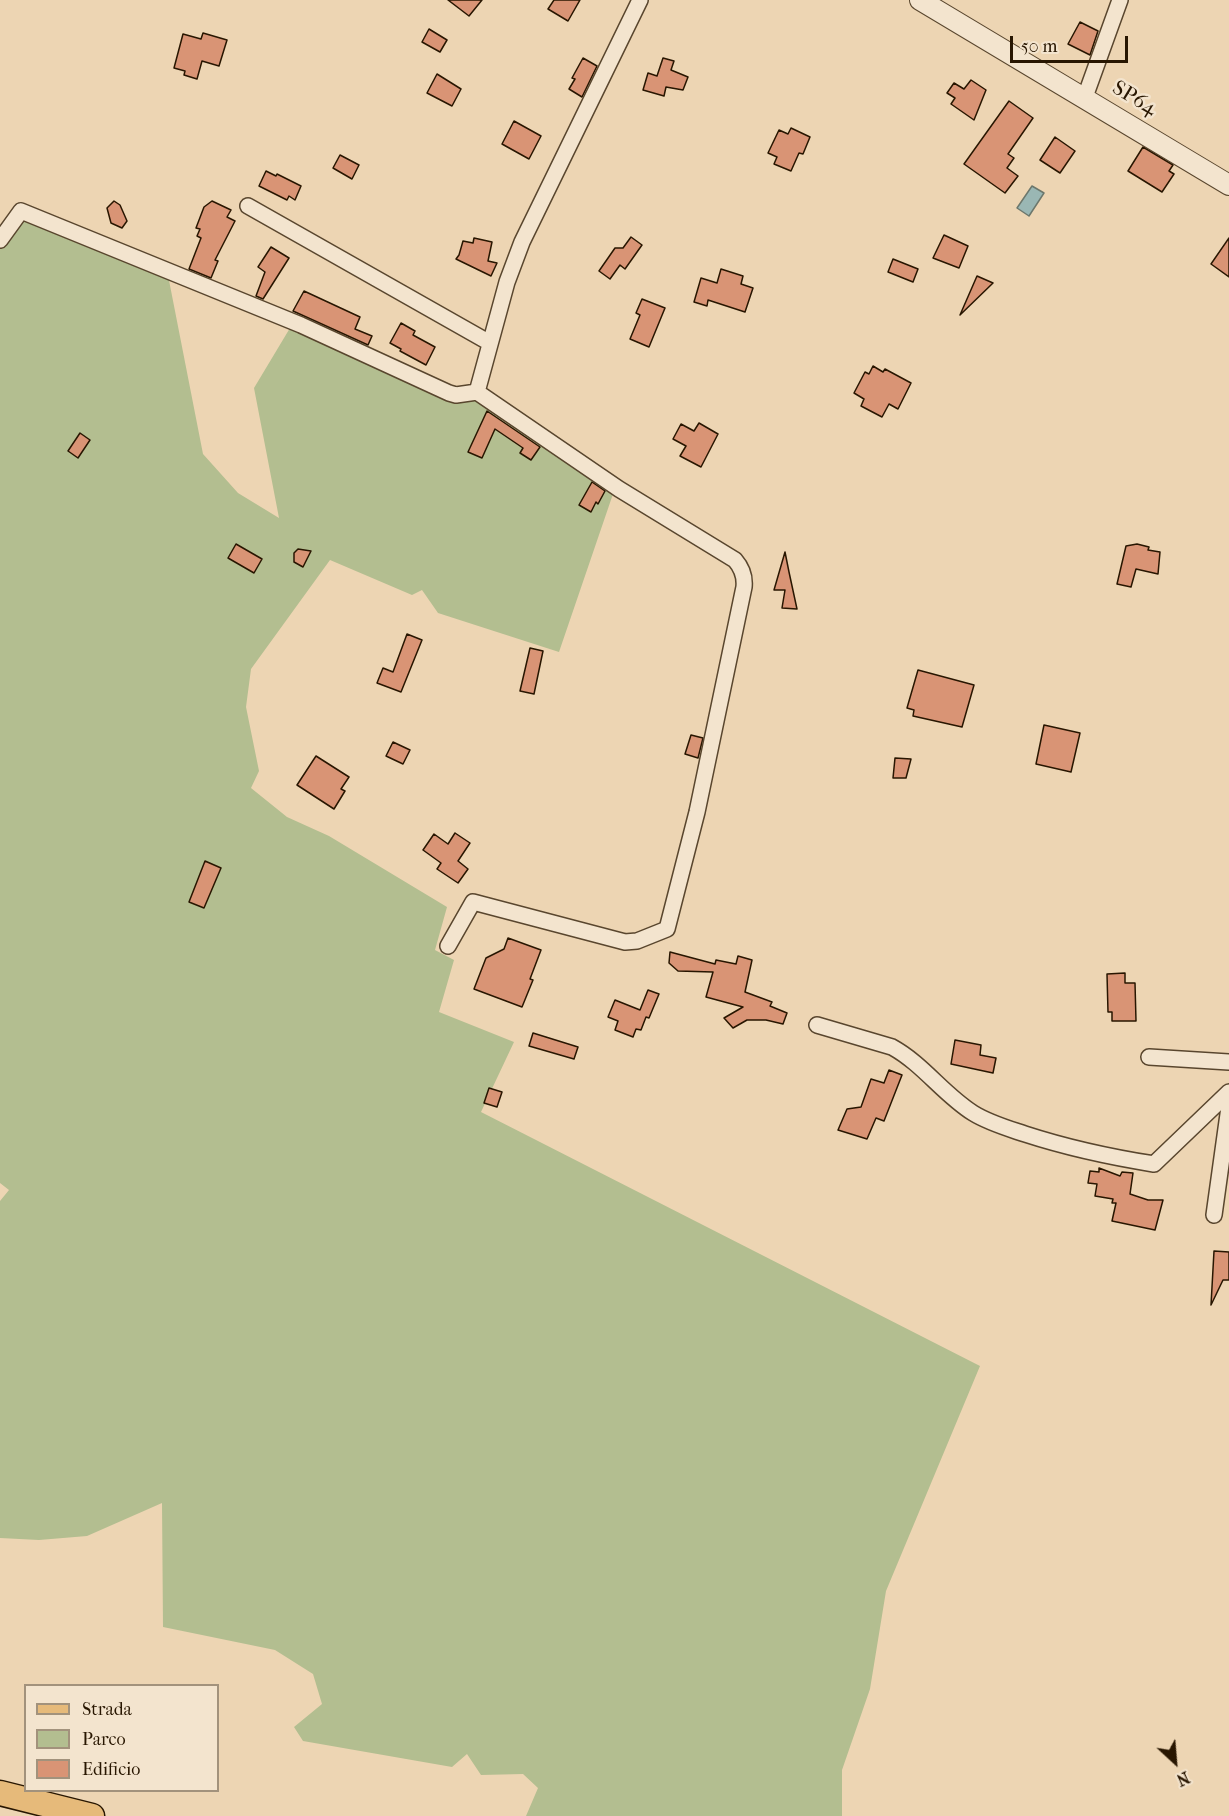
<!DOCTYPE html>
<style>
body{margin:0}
#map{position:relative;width:1229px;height:1816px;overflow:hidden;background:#edd5b3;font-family:"IM FELL French Canon",serif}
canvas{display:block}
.legend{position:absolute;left:24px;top:1684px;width:195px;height:108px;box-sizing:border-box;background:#f3e4ce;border:2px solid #a2927c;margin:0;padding:8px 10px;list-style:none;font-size:18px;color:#281601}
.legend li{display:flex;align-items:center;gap:12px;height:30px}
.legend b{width:30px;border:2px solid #a2927c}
.north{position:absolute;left:1145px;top:1732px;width:60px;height:60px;-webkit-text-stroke:4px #f3e4ce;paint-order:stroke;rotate:154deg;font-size:16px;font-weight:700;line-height:24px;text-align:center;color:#281601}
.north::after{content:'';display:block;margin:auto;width:21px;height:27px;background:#281601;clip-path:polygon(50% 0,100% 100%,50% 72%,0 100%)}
.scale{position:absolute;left:1010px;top:36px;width:118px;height:27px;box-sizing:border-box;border:3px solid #281601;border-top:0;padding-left:8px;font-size:18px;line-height:21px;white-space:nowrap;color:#281601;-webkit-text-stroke:4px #f3e4ce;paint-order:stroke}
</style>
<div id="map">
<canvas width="1229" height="1816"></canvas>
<ul class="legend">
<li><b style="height:8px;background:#e6ba7a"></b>Strada</li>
<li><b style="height:16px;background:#b3be90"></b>Parco</li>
<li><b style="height:16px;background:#d99475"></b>Edificio</li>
</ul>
<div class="north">N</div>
<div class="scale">50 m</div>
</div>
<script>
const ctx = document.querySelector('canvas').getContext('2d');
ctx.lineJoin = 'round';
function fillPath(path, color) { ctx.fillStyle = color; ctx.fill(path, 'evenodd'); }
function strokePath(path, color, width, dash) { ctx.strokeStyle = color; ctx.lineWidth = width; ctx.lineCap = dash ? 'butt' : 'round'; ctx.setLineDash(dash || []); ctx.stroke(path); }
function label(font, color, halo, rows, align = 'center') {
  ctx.font = font + ' "IM FELL French Canon",serif'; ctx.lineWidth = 5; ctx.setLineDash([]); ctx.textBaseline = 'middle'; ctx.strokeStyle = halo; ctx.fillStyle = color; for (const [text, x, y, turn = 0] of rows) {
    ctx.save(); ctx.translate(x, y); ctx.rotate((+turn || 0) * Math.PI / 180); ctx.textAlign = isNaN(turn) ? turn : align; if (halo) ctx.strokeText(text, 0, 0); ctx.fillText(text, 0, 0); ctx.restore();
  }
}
const green = new Path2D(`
 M31,214L166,265L203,454L238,493L279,518L254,388L290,328L477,398L614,491L559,652L438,613L422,590L412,595L330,560L251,669L246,707L259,771L251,788L287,817L329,836L447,907L435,950L454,960L439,1012L514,1042L481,1112L980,1366L886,1591L870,1689L842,1770V1816H526L538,1788L523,1774L481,1775L467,1754L452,1767L303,1741L294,1727L322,1704L313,1674L275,1650L163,1627L162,1503L87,1536L39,1540L0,1538V1201L9,1190L0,1183V237Z`);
const water = new Path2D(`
 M1032,186L1044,193L1029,216L1017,208Z`);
const building = new Path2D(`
 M448,0H482L469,16Z
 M554,0H580L568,21L548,9Z
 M1080,22L1098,31L1090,55L1068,44Z
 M429,29L447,40L440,52L422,42Z
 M203,33L227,40L219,66L202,61L197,79L184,75L185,71L174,68L183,34L201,39Z
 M583,58L597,66L582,97L569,89L575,79L572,78Z
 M663,58L674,61L671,70L688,77L683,90L666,87L664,96L643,90L648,73L657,76Z
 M437,74L461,89L452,106L427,93Z
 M971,80L986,90L974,120L951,104L955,98L947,93L954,83L964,89Z
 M1009,101L1033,118L1008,154L1014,158L1007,168L1018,176L1005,193L964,164Z
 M514,121L541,136L529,159L502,144Z
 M791,128L810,137L803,154L799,153L791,171L774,164L777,157L768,153L779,130L788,134Z
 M1055,137L1075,151L1060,173L1040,160Z
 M1143,147L1173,165L1169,171L1174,174L1162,192L1128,171Z
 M340,155L359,165L352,179L333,168Z
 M266,171L276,176L277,174L301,186L295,200L289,196L287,200L259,186Z
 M114,201L120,205L127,221L122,228L111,223L107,208Z
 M212,201L231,210L227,217L235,221L215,260L218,261L211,278L189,269L201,238L197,236L200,229L196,228L204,207Z
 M944,235L968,246L959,268L933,258Z
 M631,237L642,245L625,269L620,265L610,279L599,271L615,248H623Z
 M474,238L492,242L488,261L497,263L491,276L456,259L459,255L463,241L473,243Z
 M1229,238V277L1211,264Z
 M271,247L289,258L263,299L256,296L265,272L258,267Z
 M893,259L918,269L913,282L888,272Z
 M721,269L743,276L741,284L753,288L745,312L708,300L707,306L694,302L701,278L717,283Z
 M977,276L993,283L960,315Z
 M304,291L360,317L355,329L372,336L368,345L293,311Z
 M642,299L665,308L649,347L630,339L640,315L636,313Z
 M401,323L415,331L413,335L435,347L426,365L400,351L401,349L390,343Z
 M873,366L883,372L885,369L911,383L898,409L889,404L882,417L861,406L864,399L854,393L865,372L869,374Z
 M487,411L540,447L531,460L520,453L523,448L495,429L482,458L468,452Z
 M699,423L718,434L701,467L680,456L686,446L673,439L681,424L694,431Z
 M80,433L90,440L78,458L68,451Z
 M592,482L605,491L598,504L596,502L591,512L579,505Z
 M236,544L262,559L254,573L228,558Z
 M1137,544L1149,547L1148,550L1160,552L1158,574L1136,569L1131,587L1117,584L1126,546Z
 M298,549L311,551L303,567L294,562V553Z
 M785,552L789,572L797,609L782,608L785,590H774Z
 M407,634L422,640L401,692L377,683L383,668L393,672Z
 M530,648L543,651L534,694L520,691Z
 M918,670L974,685L962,727L913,716L914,710L907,708Z
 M1044,725L1080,733L1071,772L1036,764Z
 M691,735L703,738L698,758L685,754Z
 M393,742L410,750L403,764L386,756Z
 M316,756L349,777L341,789L345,791L334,809L297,785Z
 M895,758L911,759L906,778H893Z
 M455,833L470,843L458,861L468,869L458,883L437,869L441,863L423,850L434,834L448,844Z
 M205,861L221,868L204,908L189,902Z
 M508,938L541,950L530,979L533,980L522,1007L474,989L486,958L504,949Z
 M670,952L715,964L716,960L736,964L738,956L752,960L745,992L772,1002L770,1006L787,1013L783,1024L766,1020H747L733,1028L724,1018L743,1007L706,997L713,972L678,971L669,963Z
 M1125,973V983H1135L1136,1021H1112V1012H1108L1107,974Z
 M648,990L659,994L649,1018L646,1017L641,1030L636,1029L633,1037L615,1030L618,1021L608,1017L615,1000L640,1010Z
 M533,1033L578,1047L574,1059L529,1046Z
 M955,1040L981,1045L980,1055L996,1058L993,1073L951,1064Z
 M889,1070L902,1075L884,1121L876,1118L867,1139L838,1130L847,1109L861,1107L871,1079L884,1083Z
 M489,1088L502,1092L497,1107L484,1103Z
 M1099,1168L1120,1176L1122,1172L1133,1173L1130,1194L1148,1200H1163L1155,1230L1112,1221L1116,1203H1112L1113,1199L1095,1196L1097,1184L1088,1183L1090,1171L1099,1172Z
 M1214,1251L1229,1252V1280H1223L1211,1305Z`);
const minor = new Path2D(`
 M1085,97L1120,0
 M248,206L490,343
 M0,240L21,211L301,325L449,393L456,395L477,392
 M448,946L473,902L625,942L637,941L667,929L697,812L744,587C745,577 742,568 735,560L619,489L477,392L507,282L522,242L640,0
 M817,1025L892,1047C923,1064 943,1094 973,1113C989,1123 1007,1128 1025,1134C1068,1148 1110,1157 1154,1164L1229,1092
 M1149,1057L1229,1062
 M1214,1215L1229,1107`);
const tertiary = new Path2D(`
 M920,0L1229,185`);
const primary = new Path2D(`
 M0,1793L92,1816`);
const streetNames = [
 ["SP64",1134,99,31]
];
fillPath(green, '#b3be90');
fillPath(water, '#9ab7b4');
strokePath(water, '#6c776c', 1.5);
fillPath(building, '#d99475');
strokePath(building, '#281601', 1.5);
strokePath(minor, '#59462e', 18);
strokePath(tertiary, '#59462e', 22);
strokePath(primary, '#281601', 27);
strokePath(minor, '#f3e4ce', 15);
strokePath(tertiary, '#f3e4ce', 20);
strokePath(primary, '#e6ba7a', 24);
label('21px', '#281601', '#f3e4ce', streetNames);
</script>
